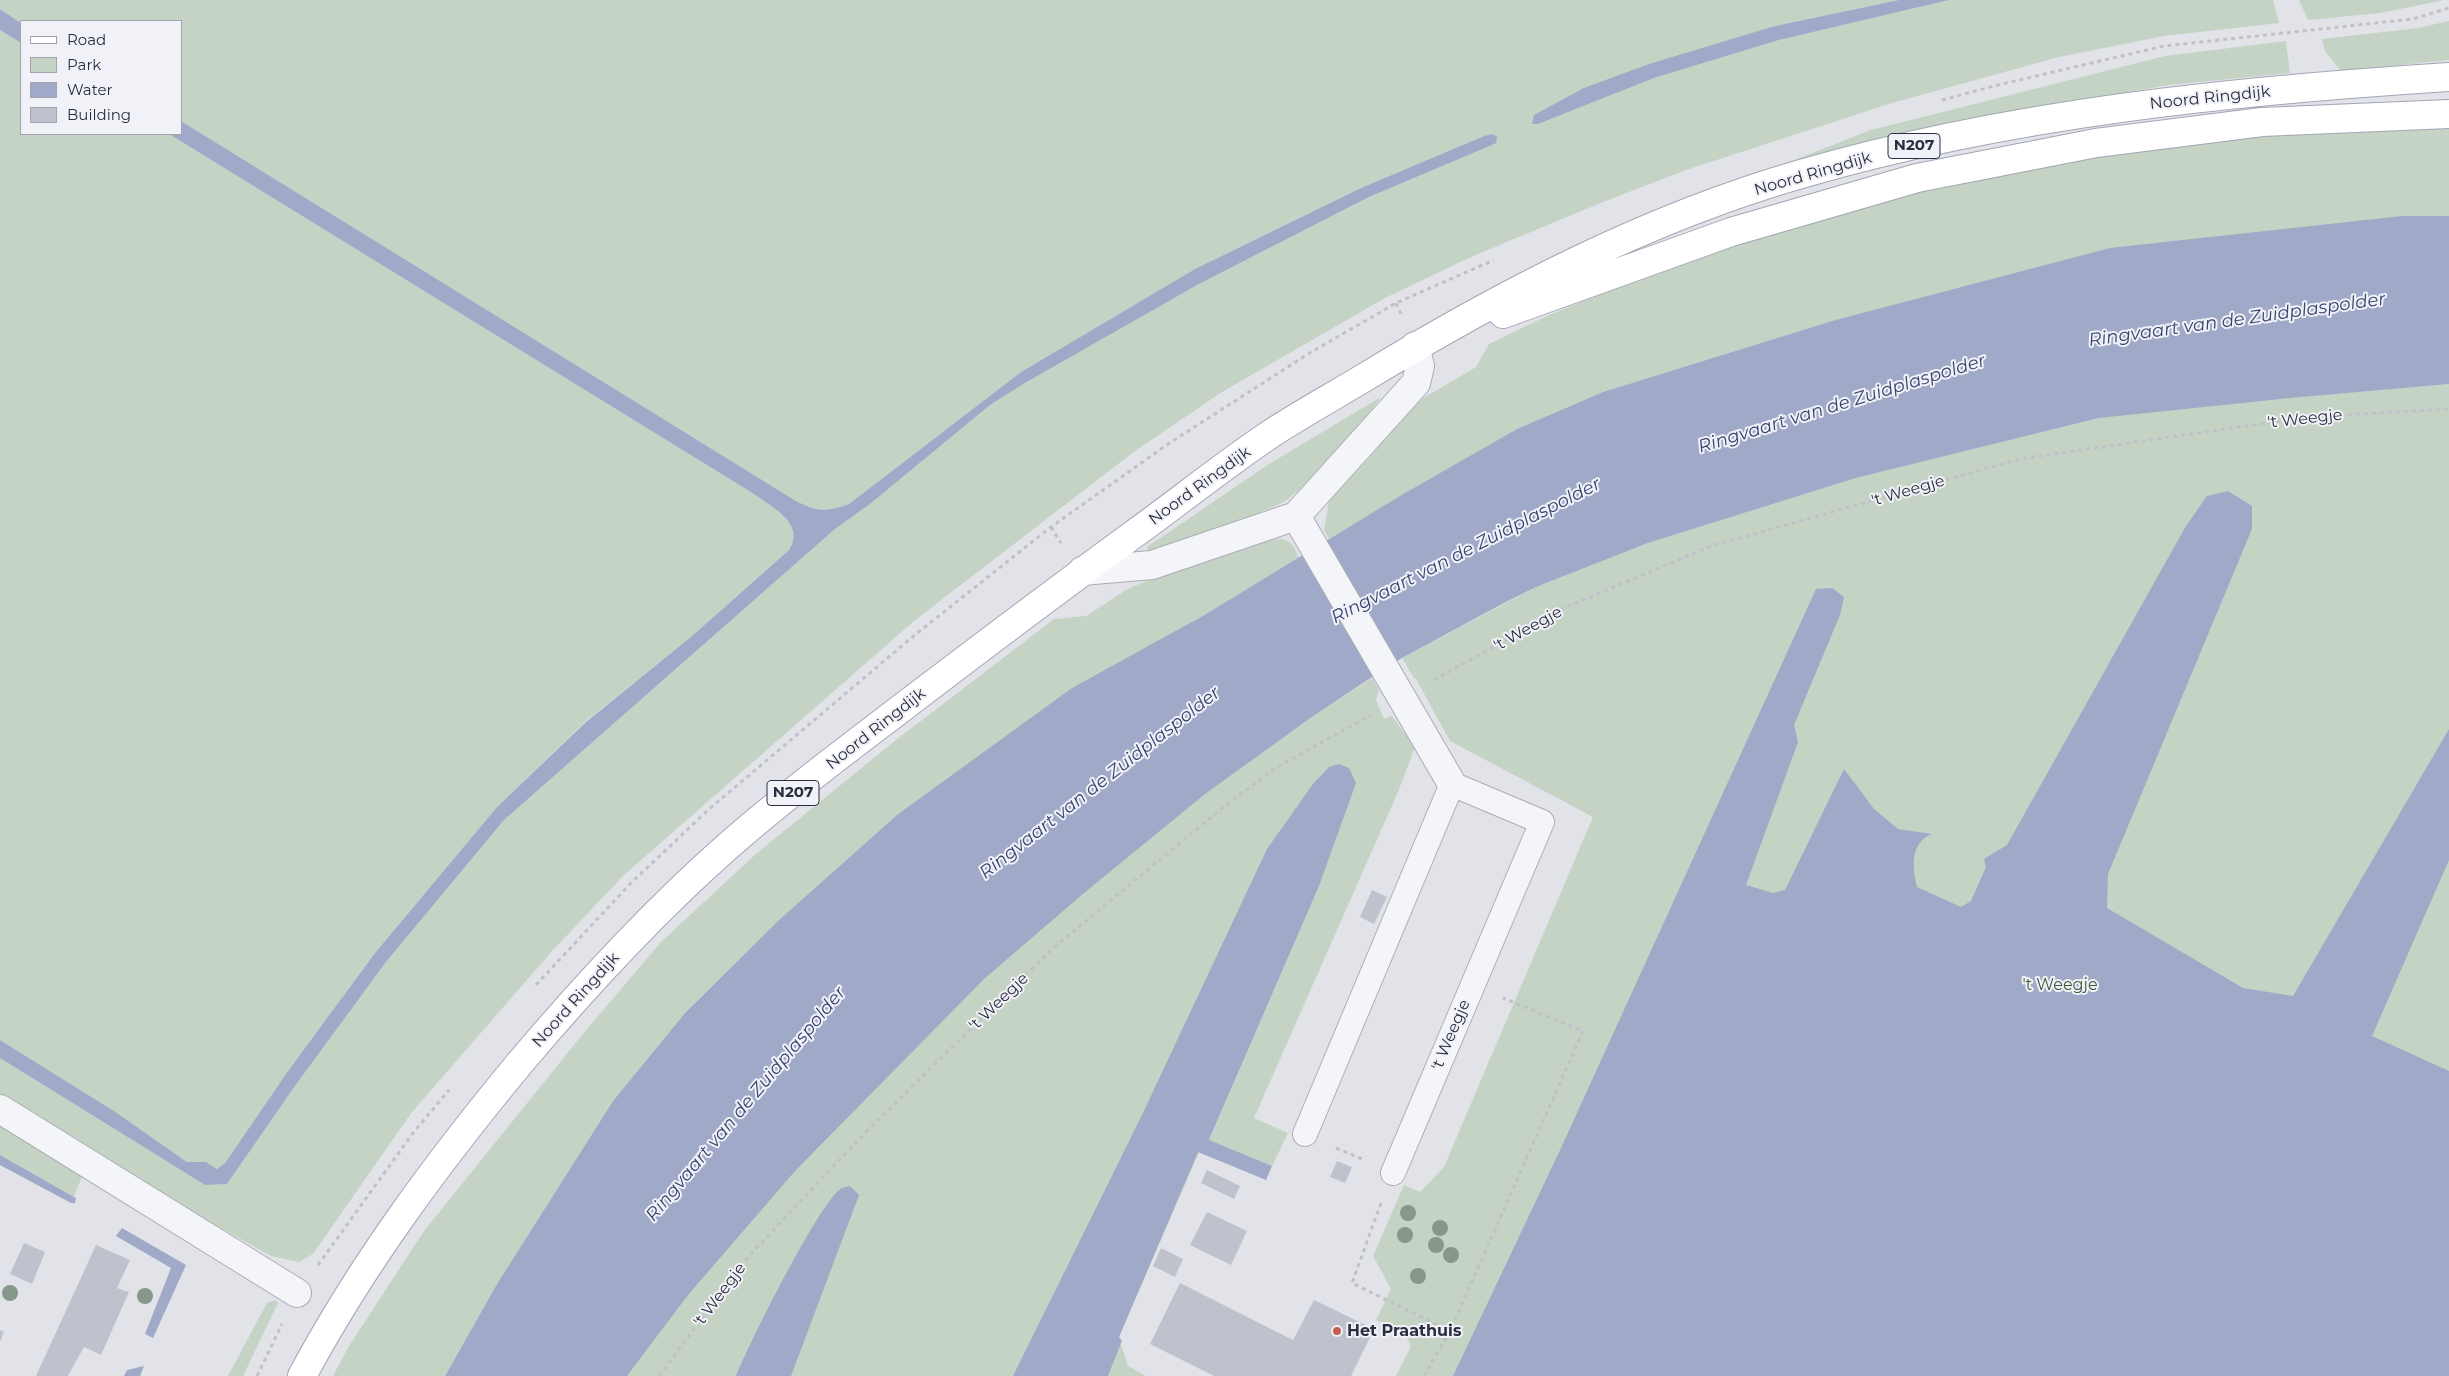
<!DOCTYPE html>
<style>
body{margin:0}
#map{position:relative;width:2449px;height:1376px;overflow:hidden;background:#e2e3e9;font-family:Montserrat,sans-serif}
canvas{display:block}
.legend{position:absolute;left:20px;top:20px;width:162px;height:115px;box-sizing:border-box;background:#f1f2f7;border:1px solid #a2a3ae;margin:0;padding:6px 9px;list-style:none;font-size:15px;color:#2b2d40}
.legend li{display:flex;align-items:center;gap:10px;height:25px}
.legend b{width:25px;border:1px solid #a2a3ae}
</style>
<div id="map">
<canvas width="2449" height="1376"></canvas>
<ul class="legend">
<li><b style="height:6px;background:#fff"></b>Road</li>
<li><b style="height:14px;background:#c4d3c4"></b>Park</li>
<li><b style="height:14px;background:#a0a9c7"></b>Water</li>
<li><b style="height:14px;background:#bfc1cc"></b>Building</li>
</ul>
</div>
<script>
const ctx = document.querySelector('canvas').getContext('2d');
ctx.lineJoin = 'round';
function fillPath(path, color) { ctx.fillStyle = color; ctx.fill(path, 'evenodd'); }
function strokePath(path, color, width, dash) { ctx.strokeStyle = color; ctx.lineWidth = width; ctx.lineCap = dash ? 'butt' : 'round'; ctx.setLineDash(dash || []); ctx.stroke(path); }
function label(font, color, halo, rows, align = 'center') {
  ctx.font = font + ' Montserrat,sans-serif'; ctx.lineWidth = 4; ctx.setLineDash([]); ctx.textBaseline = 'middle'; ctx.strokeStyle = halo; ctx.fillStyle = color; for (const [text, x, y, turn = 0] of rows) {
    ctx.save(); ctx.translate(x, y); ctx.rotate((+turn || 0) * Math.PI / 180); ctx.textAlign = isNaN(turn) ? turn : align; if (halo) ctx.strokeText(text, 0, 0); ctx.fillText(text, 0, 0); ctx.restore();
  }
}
const green = new Path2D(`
 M0,0H1899L1775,26L1538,124L1654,78L1779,40L1949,0H2273L2279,23L2164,36L2059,57L1892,103L1686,170L1603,202L1471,257L1385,298L1222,392L1135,451L914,621L624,875L553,950L412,1112L313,1254L299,1262L271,1256L90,1155L74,1197L0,1155V1058L205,1185L227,1184L295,1086L386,962L504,820L835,529L870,504L990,405L1025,383L1199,284L1369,197L1485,148L1484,136L1361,188L1195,269L1021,372L849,504C826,512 817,512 796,501L181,121V21L21,23L0,9Z
 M2299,0H2444L2380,13L2308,20Z
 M2449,21V60L2341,71L2325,51L2322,39L2418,28Z
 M0,30L21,43V134H169L754,494C772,507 805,524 789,550L692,636L586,721L497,807L375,953L288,1071L225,1163L217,1169L206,1162H187L114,1111L0,1040Z
 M2286,41L2290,73L2169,85L1960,121L1728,186L1871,130L2165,56Z
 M2449,123V216H2402L1832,321L1603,392L1517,429L1329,539L1324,530L1329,501L1340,485L1359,469L1420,400L1476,367L1489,344L1547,316L1649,274L1739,241L1880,199L2028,167L2235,135Z
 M2449,384V1376H1396L1411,1346L1404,1333L1376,1320L1391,1289L1373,1256L1404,1185L1420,1192L1444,1167L1593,817L1450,741L1416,679L1414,678L1402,658L1536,587L1648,543L1856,478L2099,418L2231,400L2285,398Z
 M1381,397L1357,429L1305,485L1284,502L1256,514L1148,551L1147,547L1269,464Z
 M1277,539C1291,539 1294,546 1299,558L1201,617L897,815L779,920L685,1013L613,1101L497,1284L445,1376H333L349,1346L424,1231L582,1035L661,942L757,853L896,740L1054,619L1086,616L1126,590L1146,581L1249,545Z
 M1372,678L1379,690L1376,700L1384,719L1392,716L1415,747L1398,792L1254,1118L1288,1133L1272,1166L1209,1141L1319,886L1330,851L1102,1376H621L695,1281L815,1147L963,995L1157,827L1309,719Z
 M275,1300L278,1303L243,1376H228L267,1303Z
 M1121,1344L1128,1366L1146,1376H1108Z`);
const water = new Path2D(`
 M1899,0H1949L1779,40L1654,78L1538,124H1532L1534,115L1584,88L1649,64L1775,26Z
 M0,9L21,23V43L0,30Z
 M181,121L796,501C817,512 826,512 849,504L1021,372L1195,269L1361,188L1484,136L1493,134L1497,137L1496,143L1485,148L1369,197L1199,284L1025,383L990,405L870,504L835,529L504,820L386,962L295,1086L227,1184L205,1185L0,1058V1040L114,1111L187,1162H206L217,1169L225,1163L288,1071L375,953L497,807L586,722L692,636L789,550C806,524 772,507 754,494L169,134H181Z
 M2402,216H2449V384L2290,398L2099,418L1856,478L1648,543L1536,587L1504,603L1402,658L1369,679L1309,719L1205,794L1084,893L984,979L795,1171L688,1295L627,1376H445L497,1284L613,1101L685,1013L779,920L897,815L1072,688L1201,617L1400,496L1517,429L1603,392L1832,321L2110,248Z
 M2228,491L2252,506V529L2108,874L2107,908L2243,988L2293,996L2449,729V860L2372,1036L2449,1071V1376H1453L1561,1148L1816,589L1832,588L1844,597L1840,615L1794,725L1798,742L1746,885L1773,893L1785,890L1844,769L1874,809L1898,829L1932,834C1910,843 1912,866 1917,887L1961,907L1971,901L1986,867L1984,859L2007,845L2186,526L2207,496Z
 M1339,764L1349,768L1356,783L1319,886L1209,1140L1272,1166L1266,1180L1198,1152L1119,1337L1122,1341L1108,1376H1013L1141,1117L1267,849L1313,784L1329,767Z
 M0,1155L74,1197L76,1198L75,1203H71L0,1165Z
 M850,1186L859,1195L791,1376H736C748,1346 820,1200 842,1188C844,1187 847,1187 850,1186Z
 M122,1228L186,1265L153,1338L145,1334L171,1268L116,1236Z
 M144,1366L140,1376H124L127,1370Z`);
const building = new Path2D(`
 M1372,890L1387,897L1374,924L1360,917Z
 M1337,1161L1352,1167L1345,1183L1330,1177Z
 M1207,1170L1240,1186L1234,1199L1201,1183Z
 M1207,1212L1247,1231L1231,1265L1190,1245Z
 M24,1243L45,1252L32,1284L10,1274Z
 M96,1245L130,1260L117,1288L129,1292L101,1355L84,1347L68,1376H36Z
 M1161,1248L1183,1259L1175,1277L1153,1266Z
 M1180,1283L1293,1340L1314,1300L1374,1329L1351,1376H1214L1150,1344Z
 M0,1330L4,1332L0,1342Z`);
const path = new Path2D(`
 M1942,100L1998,85L2164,46L2413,19L2449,8
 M1396,303L1401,314
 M1051,527L1061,543
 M1434,680L1564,608L1711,546L2020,459L2307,417L2449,409
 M536,985L630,884L708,810L916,634L1051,527L1168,444L1308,354L1396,303L1494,260
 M1336,1148L1362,1159
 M1381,1203L1352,1283L1450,1331
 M318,1265L413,1133L449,1090
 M257,1376L282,1324
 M659,1376L748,1257L865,1133L1051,950L1221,809L1277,767L1371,715
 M1424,1376L1450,1331L1583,1031L1503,998`);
const lane = new Path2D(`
 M1305,1134L1452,784L1542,822L1393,1173`);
const street = new Path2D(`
 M1296,516L1416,383L1420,366L1415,346
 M1082,571L1152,565L1296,516L1452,784
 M0,1109L297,1293`);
const primary = new Path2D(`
 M1503,314L1731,232L1917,178L2096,143L2262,122L2449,114
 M302,1376C362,1264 438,1162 519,1064C584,987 652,913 728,846C784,797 844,752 903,707C979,649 1056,591 1134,534C1180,501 1224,465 1272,433C1301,414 1332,397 1362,379C1500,295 1645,219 1801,174C2011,113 2231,91 2449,77`);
const trees = [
 [1408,1213],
 [1440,1228],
 [1405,1235],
 [1436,1245],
 [1451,1255],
 [1418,1276],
 [10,1293],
 [145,1296]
];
const markers = [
 [1337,1331,5,"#c55c50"]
];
const shields = [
 [1914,146,52],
 [793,793,52]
];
const shieldNames = [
 ["N207",1914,146],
 ["N207",793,793]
];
const streetNames = [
 ["Noord Ringdijk",2210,98,-6],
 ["Noord Ringdijk",1813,174,-16],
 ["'t Weegje",2305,419,-6],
 ["Noord Ringdijk",1200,486,-36],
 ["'t Weegje",1908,491,-16],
 ["'t Weegje",1528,629,-29],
 ["Noord Ringdijk",876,729,-38],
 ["Noord Ringdijk",576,1000,-48],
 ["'t Weegje",999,1002,-44],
 ["'t Weegje",1451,1035,-67],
 ["'t Weegje",720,1295,-53]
];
const parkNames = [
 ["'t Weegje",2060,985]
];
const poiNames = [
 ["Het Praathuis",1347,1331]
];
const waterNames = [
 ["Ringvaart van de Zuidplaspolder",2237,320,-8],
 ["Ringvaart van de Zuidplaspolder",1842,404,-17],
 ["Ringvaart van de Zuidplaspolder",1466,551,-27],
 ["Ringvaart van de Zuidplaspolder",1100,783,-38],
 ["Ringvaart van de Zuidplaspolder",746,1104,-50]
];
fillPath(green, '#c4d3c4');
fillPath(water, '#a0a9c7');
fillPath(building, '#bfc1cc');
strokePath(lane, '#abacb6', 26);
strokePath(street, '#abacb6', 30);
strokePath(primary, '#a2a5b4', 30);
strokePath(path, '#c0c1c8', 3, [4, 4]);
strokePath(lane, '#f4f5f8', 24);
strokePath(street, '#f4f5f8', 28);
strokePath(primary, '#fff', 28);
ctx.fillStyle = '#85988a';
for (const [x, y] of trees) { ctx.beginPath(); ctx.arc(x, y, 8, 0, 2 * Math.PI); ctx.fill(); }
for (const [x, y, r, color] of markers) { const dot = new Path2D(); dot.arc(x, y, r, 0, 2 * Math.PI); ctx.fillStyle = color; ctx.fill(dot); strokePath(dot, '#f1f2f7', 2); }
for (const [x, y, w] of shields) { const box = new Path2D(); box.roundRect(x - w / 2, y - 12.5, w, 25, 4); ctx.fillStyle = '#f1f2f7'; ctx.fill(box); strokePath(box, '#2b2d40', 1); }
label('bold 15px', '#2b2d40', null, shieldNames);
label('16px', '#2b2d40', '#f1f2f7', streetNames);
label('16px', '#395b3c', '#f1f2f7', parkNames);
label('bold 16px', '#2b2d40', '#f1f2f7', poiNames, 'left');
label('italic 18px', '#384371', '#f1f2f7', waterNames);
</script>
